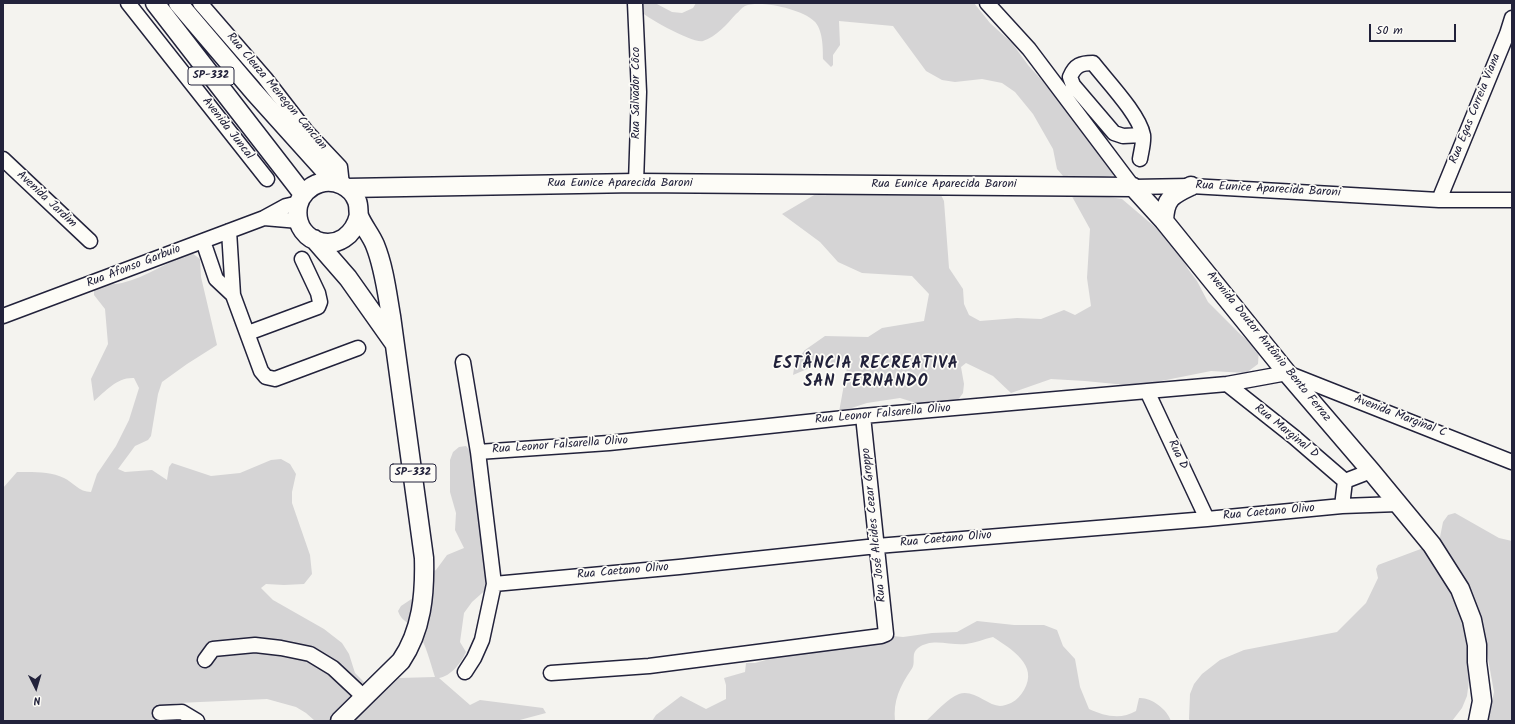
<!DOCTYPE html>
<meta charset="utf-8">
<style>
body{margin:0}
#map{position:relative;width:1515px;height:724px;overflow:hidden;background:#f4f3ef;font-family:Kalam,sans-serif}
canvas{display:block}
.frame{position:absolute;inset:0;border:4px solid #22223b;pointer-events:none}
.north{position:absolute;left:16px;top:668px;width:40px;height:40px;-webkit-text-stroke:3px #fdfcf7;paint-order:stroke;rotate:175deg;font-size:11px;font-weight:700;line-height:16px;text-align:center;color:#22223b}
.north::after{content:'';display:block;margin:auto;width:14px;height:18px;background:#22223b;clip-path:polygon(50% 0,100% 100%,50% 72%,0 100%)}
.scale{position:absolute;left:1369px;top:24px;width:87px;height:18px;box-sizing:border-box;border:2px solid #22223b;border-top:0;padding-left:5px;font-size:12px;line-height:14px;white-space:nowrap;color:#22223b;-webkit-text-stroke:3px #fdfcf7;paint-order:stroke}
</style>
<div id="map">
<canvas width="1515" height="724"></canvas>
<div class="frame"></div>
<div class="north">N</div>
<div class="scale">50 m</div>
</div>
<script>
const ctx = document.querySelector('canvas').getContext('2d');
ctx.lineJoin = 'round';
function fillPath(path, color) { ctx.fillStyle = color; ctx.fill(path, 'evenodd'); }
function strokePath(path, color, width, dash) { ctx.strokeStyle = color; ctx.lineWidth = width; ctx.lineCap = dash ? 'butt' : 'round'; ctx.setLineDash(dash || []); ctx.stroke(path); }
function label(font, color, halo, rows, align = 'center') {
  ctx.font = font + ' Kalam,sans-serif'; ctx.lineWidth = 3.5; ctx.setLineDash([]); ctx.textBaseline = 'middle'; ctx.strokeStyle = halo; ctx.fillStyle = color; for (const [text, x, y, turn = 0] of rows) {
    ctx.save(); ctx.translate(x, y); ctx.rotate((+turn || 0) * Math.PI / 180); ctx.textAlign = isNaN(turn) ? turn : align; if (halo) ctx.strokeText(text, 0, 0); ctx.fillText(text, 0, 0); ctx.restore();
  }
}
const green = new Path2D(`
 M636,3H655L672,12L682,13L693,8L696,3H974L990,23L1012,43L1028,65L1074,116L1115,175L1069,183L1057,169L1053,149L1033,114L1015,92L1002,83L982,79L955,82L942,80L926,71L893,26L839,21L840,45L833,55V65L831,67L823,59C823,48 823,29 814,21C801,9 761,0 745,6C741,8 739,12 736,14C727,24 716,37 703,41C694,44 644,17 638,9C637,7 637,5 636,3Z
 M821,191H939L944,201L949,268L963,289L964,304L969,315L980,321L1017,318L1041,319L1064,310L1075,315L1091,306L1087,278L1090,229L1069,191L1122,199L1175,244L1188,269L1197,281L1208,302L1241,335L1259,349L1258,364L1246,373L1211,371L1136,386L1085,381L1051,379L1011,393L993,376L966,363L961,367L964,384L963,393L958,400L950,405L926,406L900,398L867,403L839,412L847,368L826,361L793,375L795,362L805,350L825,336L868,337L882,328L924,321L929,294L912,276L862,273L838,262L820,242L782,214Z
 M192,253L200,259L201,277L217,345L187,364L162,382L158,394L151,436L148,440L135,446L118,469L125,472L152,470L167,480L169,467L172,463L211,476L240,473L271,460L281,459L290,464L296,474L292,492V503L310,555L312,574L304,584L284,585L266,584L261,588L273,600L324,629L342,643L349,654L355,673L365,683L366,693L337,721H315L306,713L296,707L267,699L178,703C163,706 160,706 153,721H3V488L17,472C32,472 50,471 64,478C73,482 79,492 91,492L97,474L116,446L129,420L139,388L134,378C117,377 106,391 94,401L91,379L108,344L105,309L94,295V289L97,285C105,284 114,285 122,283C147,277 168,261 192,253Z
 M466,446L470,451L483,486L490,586L472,602L464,613L460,642L466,652C461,663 451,676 439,678L470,705L480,700L543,708L546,713L516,721H354L399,678L435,677C430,662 426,644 417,631C411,622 402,623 398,611L401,606L413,598L415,579L436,570L447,555L464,548L455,530L456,513L450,492V460L453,452L459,447Z
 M1455,513L1499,538L1512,541V721H1488L1494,692L1483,631L1475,635L1467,696L1462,708L1452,721H1190L1189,719L1190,694L1194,684L1202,674L1220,660L1244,650L1337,632L1366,603L1378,578L1376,569L1378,565L1434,544L1440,537L1443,522L1448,515Z
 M977,621L1014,625H1044L1057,630L1063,646L1075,659L1080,687L1089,709C1104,716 1121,720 1136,711L1139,698C1151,697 1167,709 1171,721H926C935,713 948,698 959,694C974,689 988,706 1000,706C1003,706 1008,704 1011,703C1017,700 1021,695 1024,690C1039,665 1011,649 993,637C984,639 975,643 966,644C951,646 932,637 918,648C910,654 917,663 911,670C900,686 893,701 895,721H652L656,715L681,696L706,709L726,699V685L724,678L745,672L746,663H755L766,660L806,640L871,634L903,637L932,633L957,632Z`);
const minor = new Path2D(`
 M128,3L267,179
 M200,3L265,78L306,131L340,167L342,185
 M635,3L639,92L636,183
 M987,3L1029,49L1133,187L1191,186L1439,200H1512
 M3,159L90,241
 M1140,159C1141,152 1144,142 1143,135C1139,114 1106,80 1093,63C1081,63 1075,65 1070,77L1073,85L1114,133L1123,136L1143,135
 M1439,200L1507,34L1512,18
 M264,218L299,221
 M203,241L216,279L233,295L229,231
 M233,295L261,371L266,377L275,379L358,348
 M3,316L264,218L286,206L299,203
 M248,333L318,307L320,302L318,293L302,259
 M463,362L478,452L494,584L482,640L474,658L465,672
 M1227,384L1294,437L1345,481
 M1147,391L1207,519
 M478,452L609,443L863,416L1227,384L1287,373L1512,462
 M1342,506L1345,481L1371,471
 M494,584L679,567L877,546L1207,519L1342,506L1398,504
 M205,660L213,649L255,645L281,648L310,654L333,668L364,697
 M551,673L649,666L881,636L886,634L863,416
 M160,713L182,712L197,721`);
const major = new Path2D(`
 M155,3L303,194
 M178,3L254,92L335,182
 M347,188L636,183L1133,187L1164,221L1287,373L1371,471L1432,545L1460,589L1472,620L1477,645V662L1482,701L1478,721
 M1164,221C1165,198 1172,195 1191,186
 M314,239L348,278L394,343
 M340,721L401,661C422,630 425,594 424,558L391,316C387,293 384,267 375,245C371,235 363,226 359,216C358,211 359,206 357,201C351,186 335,179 320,183C309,186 300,196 298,206C291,246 348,260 359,215`);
const shields = [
 [211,76,46],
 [413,473,46]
];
const shieldNames = [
 ["SP-332",211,76],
 ["SP-332",413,473]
];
const streetNames = [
 ["Rua Cleuza Menegon Cancian",276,92,50],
 ["Rua Salvador Côco",637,93,-90],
 ["Rua Egas Correia Viana",1476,109,-68],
 ["Avenida Juncal",227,129,52],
 ["Rua Eunice Aparecida Baroni",620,184],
 ["Rua Eunice Aparecida Baroni",944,185],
 ["Rua Eunice Aparecida Baroni",1268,190,3],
 ["Avenida Jardim",46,200,43],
 ["Rua Afonso Garbuio",134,267,-21],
 ["Avenida Doutor Antônio Bento Ferraz",1268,347,51],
 ["Rua Leonor Falsarella Olivo",883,415,-5],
 ["Avenida Marginal C",1400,417,21],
 ["Rua Marginal D",1286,432,39],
 ["Rua Leonor Falsarella Olivo",560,446,-4],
 ["Rua D",1177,455,65],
 ["Rua Caetano Olivo",1269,513,-5],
 ["Rua José Alcides Cezar Groppo",875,525,-96],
 ["Rua Caetano Olivo",946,540,-5],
 ["Rua Caetano Olivo",623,572,-5]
];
const districtNames = [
 ["ESTÂNCIA RECREATIVA",866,365],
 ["SAN FERNANDO",866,383]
];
fillPath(green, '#d5d4d5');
strokePath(minor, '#22223b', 17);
strokePath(major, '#22223b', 21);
strokePath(minor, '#fdfcf7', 14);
strokePath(major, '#fdfcf7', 18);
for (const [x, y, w] of shields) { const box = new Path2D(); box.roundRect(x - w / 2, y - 9, w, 18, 3); ctx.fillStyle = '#fdfcf7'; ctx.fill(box); strokePath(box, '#22223b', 1); }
label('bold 11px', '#22223b', null, shieldNames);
label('12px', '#22223b', '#fdfcf7', streetNames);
ctx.letterSpacing = '1px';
label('bold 16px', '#22223b', '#fdfcf7', districtNames);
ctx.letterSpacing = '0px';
</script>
